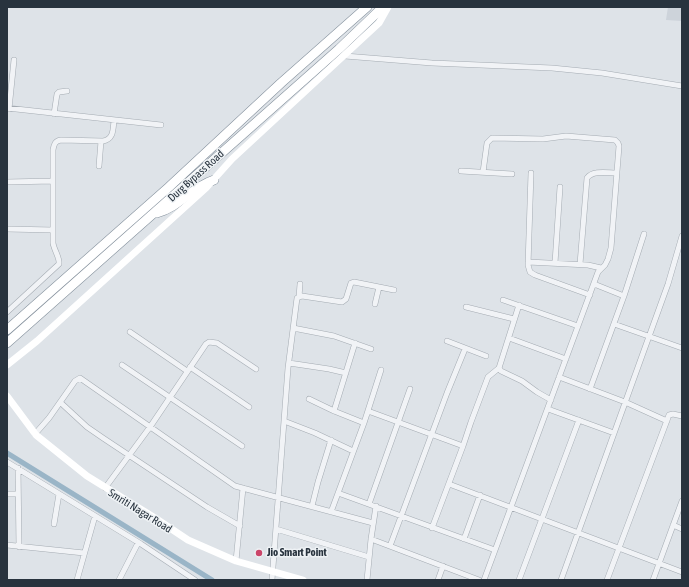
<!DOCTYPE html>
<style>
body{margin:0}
#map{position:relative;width:689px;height:587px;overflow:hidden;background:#dee3e8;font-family:"Asap Condensed",sans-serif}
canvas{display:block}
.frame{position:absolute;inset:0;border:8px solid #28333e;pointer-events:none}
</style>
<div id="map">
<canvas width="689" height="587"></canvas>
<div class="frame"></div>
</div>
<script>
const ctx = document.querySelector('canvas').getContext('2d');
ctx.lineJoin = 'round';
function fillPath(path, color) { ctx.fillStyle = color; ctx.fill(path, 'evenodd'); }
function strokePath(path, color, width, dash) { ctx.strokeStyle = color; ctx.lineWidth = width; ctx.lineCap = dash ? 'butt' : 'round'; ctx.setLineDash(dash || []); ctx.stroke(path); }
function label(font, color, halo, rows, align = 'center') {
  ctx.font = font + ' "Asap Condensed",sans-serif'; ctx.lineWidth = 3; ctx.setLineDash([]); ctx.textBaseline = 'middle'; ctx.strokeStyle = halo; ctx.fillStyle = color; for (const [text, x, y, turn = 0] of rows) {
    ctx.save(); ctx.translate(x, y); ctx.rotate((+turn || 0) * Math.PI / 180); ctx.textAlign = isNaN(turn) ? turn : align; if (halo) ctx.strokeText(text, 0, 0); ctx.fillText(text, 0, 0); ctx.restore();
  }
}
const built = new Path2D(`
 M668,7H682V21L666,20Z`);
const canal = new Path2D(`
 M7,453L212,580`);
const street = new Path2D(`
 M345,56L432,63L552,68L602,73L682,86
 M7,108L161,125
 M9,109L14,60
 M54,114L57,94L59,92L67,91
 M99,166L101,141
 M461,171L512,174
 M483,172L487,143L492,138L543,139L566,136L615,140L618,143L619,146L611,248L608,259L605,265L598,272L484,580
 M531,173L528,265L530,272L535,275L590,295
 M7,182L53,181
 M7,229L53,230
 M528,262L588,265L601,268
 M555,263L560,187
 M580,264L587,178C593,170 607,173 617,173
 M594,284L624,296
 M299,297L300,284
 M503,300L578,326
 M375,304L379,287
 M519,305L499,368L501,371L522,381L537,392L551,400
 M466,307L514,319
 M7,312L59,264C60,258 54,250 53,243V150C54,144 55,141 61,140L103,141C114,139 113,129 114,120
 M614,324L682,348
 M293,328L334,336L371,349
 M130,332L187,371
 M509,338L566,359
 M447,341L486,356
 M289,363L329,369L346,373
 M122,365L242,446
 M190,367L249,407
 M559,377L625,402L667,421
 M590,389L624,296L644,234
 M309,399L334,411L364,423
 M61,403L87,427L103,438L207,507L240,526
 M548,409L614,433
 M334,411L355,343
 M368,411L463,446
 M284,421L315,433L353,451
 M35,434L49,418L75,381L80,378L235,486L373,523
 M7,462L141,544L195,580
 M18,468L19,547
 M449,484L682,572
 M105,488L150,427L206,344L209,342L217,343L256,369
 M338,493L495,550
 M7,494H17
 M369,504L410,389
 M312,506L318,482L331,440
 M331,512L364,423L381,370
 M54,524L59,494
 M673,525L682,529
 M432,528L463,446L471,422L488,377L499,368
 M276,529L369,557
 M371,539L479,580
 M464,539L480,495
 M7,545L84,553
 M390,546L447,393L465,349
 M236,561L243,488
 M77,580L95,516
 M119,580L138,543
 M272,580L288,368L297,298L302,296L342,302L346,299L351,283L354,282L394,290
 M367,580L371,539L376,506
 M438,580L443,566
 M519,580L579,420
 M561,580L668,284L682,236
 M607,580L669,415L673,414L682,416
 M653,580L682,501`);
const secondary = new Path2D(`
 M7,365L37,341L206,188L232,159L379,23L388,7
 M7,396L36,435L87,476L155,518L188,540L236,561L303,580`);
const highway = new Path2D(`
 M157,213C179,207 192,187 214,180
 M7,330L169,187L281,83L367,7
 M7,343L339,49L383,7`);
const markers = [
 [259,553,4,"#cb4569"]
];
const streetNames = [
 ["Durg Bypass Road",196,176,-42],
 ["Smriti Nagar Road",140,511,32]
];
const poiNames = [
 ["Jio Smart Point",267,553]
];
fillPath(built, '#cdd3da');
strokePath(canal, '#9ab5c7', 5);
strokePath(street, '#a4abb2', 6);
strokePath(highway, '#86929e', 10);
strokePath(street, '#f1f3f6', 5);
strokePath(secondary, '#fff', 7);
strokePath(highway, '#fff', 9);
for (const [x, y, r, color] of markers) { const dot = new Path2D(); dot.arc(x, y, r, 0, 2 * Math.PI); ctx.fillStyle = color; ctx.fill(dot); strokePath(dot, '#eef2f5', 1.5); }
label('11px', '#28333e', '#eef2f5', streetNames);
label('bold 11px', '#28333e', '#eef2f5', poiNames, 'left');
</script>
